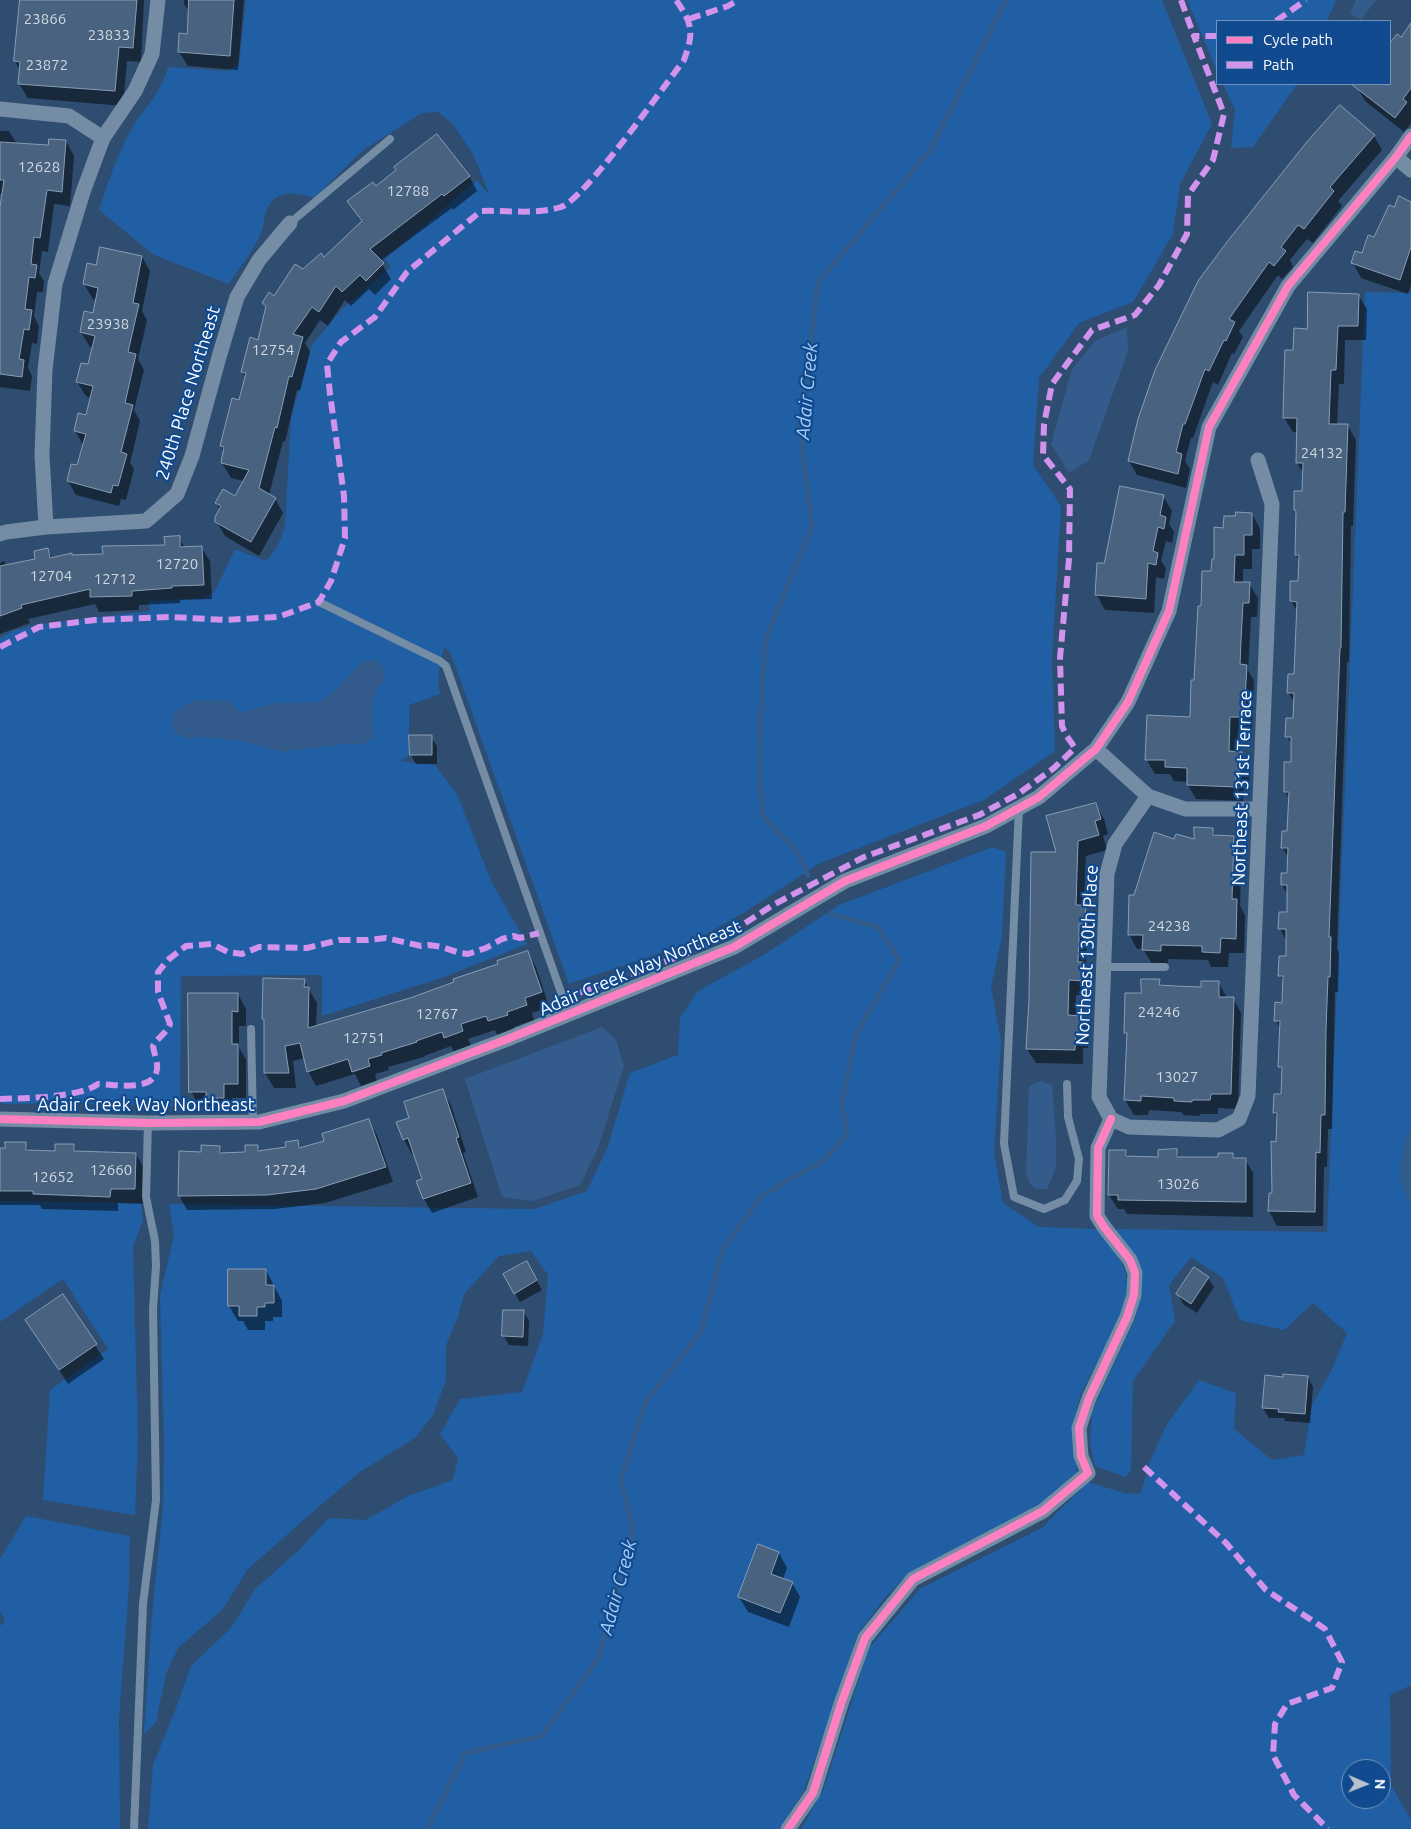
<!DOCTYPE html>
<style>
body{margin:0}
#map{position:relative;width:1411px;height:1829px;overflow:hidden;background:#2e4d71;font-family:Ubuntu,sans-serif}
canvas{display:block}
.legend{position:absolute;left:1216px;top:20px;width:175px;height:65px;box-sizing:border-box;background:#114a8e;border:1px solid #7092bb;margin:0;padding:6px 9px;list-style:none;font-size:15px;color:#fff}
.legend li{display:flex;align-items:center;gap:10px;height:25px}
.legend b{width:25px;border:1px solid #7092bb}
.north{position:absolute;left:1341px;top:1759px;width:50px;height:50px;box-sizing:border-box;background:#114a8e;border:1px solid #7092bb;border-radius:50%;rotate:91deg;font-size:14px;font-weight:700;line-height:20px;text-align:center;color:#fff}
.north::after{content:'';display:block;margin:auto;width:18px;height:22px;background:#b6c1cd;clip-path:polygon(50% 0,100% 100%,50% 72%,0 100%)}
</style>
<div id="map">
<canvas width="1411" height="1829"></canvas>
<ul class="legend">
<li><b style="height:6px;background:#ff80c0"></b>Cycle path</li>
<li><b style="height:6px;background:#d193ec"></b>Path</li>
</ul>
<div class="north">N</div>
</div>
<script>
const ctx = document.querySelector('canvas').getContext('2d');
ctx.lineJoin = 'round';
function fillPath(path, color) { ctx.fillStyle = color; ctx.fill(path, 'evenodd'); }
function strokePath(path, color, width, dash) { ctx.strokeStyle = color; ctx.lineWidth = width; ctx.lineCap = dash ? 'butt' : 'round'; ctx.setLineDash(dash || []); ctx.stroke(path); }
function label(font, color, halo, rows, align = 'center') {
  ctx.font = font + ' Ubuntu,sans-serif'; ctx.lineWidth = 4.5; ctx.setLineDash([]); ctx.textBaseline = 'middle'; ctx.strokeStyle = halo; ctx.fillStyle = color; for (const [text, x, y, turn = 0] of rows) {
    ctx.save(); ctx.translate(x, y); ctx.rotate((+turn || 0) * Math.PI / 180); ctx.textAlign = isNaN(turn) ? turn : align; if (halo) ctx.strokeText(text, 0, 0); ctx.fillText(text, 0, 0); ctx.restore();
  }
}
const green = new Path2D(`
 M246,0H1162L1212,124L1180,184L1173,234L1133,302L1079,323L1039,378L1033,465L1061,506L1052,659L1055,751L984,800L820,863L745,912L692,942L569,984L451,654L445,647C439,662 437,677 440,694L409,705V756L400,761L435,765L457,794L492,883L527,944L447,976L322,1016V975L181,976L180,1106L72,1103L3,1104L0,1102V638L13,631L35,625L150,611L149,601L205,598L215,591L235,549L266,561C277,550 281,540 285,525L291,418L312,345L341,310L391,267L385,259L477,180L490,196L473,154L453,124L438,112L422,113L363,150L314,198C295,192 274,188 266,212C263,219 264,228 260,235C253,252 239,268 229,284L154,255L99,210C108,182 117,156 131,130C145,106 160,96 168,67L227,71L239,64Z
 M1187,0H1336L1327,21H1217V71Z
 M1223,84H1297L1253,147L1231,148L1235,110Z
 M1365,292L1411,293V1130L1406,1137L1402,1184L1411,1206V1685L1390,1695L1391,1785L1411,1820V1829H801L823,1791L869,1648L920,1589L1042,1528L1088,1482L1128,1494L1141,1493L1150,1461L1167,1424L1199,1380L1236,1393L1234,1429L1272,1460L1304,1455L1312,1405L1332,1369L1347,1333L1313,1303L1284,1330L1240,1320L1223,1278L1191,1257L1169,1285L1175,1321L1133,1381L1131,1471L1125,1477L1095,1466L1090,1444L1092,1412L1136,1317L1142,1288L1136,1260L1113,1229L1327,1232ZM1351,1769H1381V1799H1351Z
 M993,847L1006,852L1002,936L991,987L1001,1042L994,1153L1003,1203L1039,1227L1096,1229C1109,1245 1124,1259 1127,1280C1132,1312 1090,1369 1079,1400C1071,1423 1073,1448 1077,1472L1040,1505L909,1573L884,1599L858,1634L804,1791L779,1829H148L153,1765L176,1708L191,1666L231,1628L255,1589L298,1551L329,1518L366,1520L408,1496L453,1480L458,1458L440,1434L460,1399L522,1392L543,1334L548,1275L531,1251L499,1256L464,1294L458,1317L446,1345V1380L433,1415L415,1438L360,1472L315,1510L247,1570L223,1609L178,1648L166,1674L156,1722L144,1734L152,1615L163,1506L164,1443L160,1296L174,1235L169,1204L535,1209L587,1191L608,1146L630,1073L678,1055L680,1018L698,991L762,956L839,905Z
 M0,1201L141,1203L143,1220L133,1247L138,1438L135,1515L43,1500L50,1390L108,1349L63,1279L0,1322Z
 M26,1516L130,1536L129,1587L119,1718L120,1829H0V1626L5,1622L0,1611V1559Z`);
const water = new Path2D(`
 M1356,0H1376L1361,20L1350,14Z
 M1127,327L1128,351L1089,460L1069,473L1051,444L1072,369L1095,341Z
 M377,660C394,679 380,680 374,698C371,708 374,727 373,738L363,744H344L282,752L242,741L206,737L187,738L175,733L172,724L174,712L194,700L230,701L240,713L274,703L320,702L340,686L360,663Z
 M602,1027L616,1040L624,1066L598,1148L580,1185L532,1201L502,1197L465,1079Z
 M1041,1081L1052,1085L1056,1137V1168L1047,1189H1036L1031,1185L1026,1174L1029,1086Z
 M1411,1130V1206C1408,1199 1404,1191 1402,1184C1399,1168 1401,1143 1411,1130Z`);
const shadow = new Path2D(`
 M21,0H144L141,62L127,61L123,106L28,98L19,84L20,71L15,61Z
 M184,0H244L238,70L188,66L179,52L188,35L190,13L184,4Z
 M1411,26V123L1404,132L1365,101L1357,87L1359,84H1390V44L1397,35L1401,39Z
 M0,131H9L17,144L50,147L66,141L74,156L70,206L54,204L48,252L42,251L39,273L44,281L43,292H37L34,316L39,326L37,344L32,343L28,368L32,376L30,391L0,387V216L3,194H0Z
 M1374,136L1382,150L1338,201L1342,206L1313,243L1307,239L1290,260L1293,267L1282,279L1278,275L1239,331L1243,337L1234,354L1232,353L1218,385L1213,382L1193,438H1191L1185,461L1190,469L1186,488L1137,475L1129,461L1156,370Z
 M469,176L477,191L453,210L452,208L380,261L391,279L375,295L369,289L351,306L345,300L328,326L320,320L305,343L310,352L300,391L297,390L285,442L283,441L269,495L275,499L283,513L259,556L225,536L216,521L220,510L216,503L235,497L244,481L231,478L222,463L224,452L221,446L240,401L246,378L242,372L259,341L267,309L263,303L274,298L303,271L324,259L362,223L349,201L375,187Z
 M1411,204V285L1408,294L1361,278L1353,263L1363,255L1394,209Z
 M142,257L150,271L142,311L147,320L138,359L144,370L134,410L140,421L130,463L134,469L126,500L121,499L119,506L76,495L68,481L78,467L84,446L75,431L86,417L91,398L86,396L77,382L89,366L94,348L90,347L81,332L93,315L97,300L93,299L84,284L97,267Z
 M1358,295L1367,309L1366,340H1345L1344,384H1339L1337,425L1348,426L1356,440L1353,526H1351L1349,662H1347L1337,949L1339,952L1338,992H1335L1332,1129H1328L1327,1167H1324L1323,1226H1277L1269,1211L1270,1194L1273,1195L1277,1143L1278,1119L1274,1113L1282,1096L1283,1072L1280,1067L1281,1030L1276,1021L1284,1004V984L1280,975L1287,957V942L1280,929L1288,913V896L1282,885L1288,874L1289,859L1282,847L1289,833L1290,800L1285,792L1292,763V746L1287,736L1295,720V704L1288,692L1296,675L1298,613L1291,601L1299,582L1300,562L1296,555L1297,514L1295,510L1303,492L1304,474L1297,463L1298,432H1293L1284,418L1294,352L1308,330Z
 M1163,496L1172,511L1169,524L1174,532L1172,543L1166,541L1161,561L1166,568L1164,579L1156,577L1154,613L1105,610L1097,595L1105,564Z
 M1252,514L1260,529V549H1252V569H1243V583L1249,584L1258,598L1257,617H1251L1249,655L1248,670L1254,681L1252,731H1238L1237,753H1242L1250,768L1249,785H1244L1243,801L1196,799L1188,785V782L1174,781L1170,774H1155L1146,759L1191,718L1202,607L1215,561L1225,529Z
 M179,538L185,548L201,547L210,561L212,599L180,600V603L139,605V610L99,612L95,604L28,619L30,623L0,634V563L4,561L7,566L36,559L47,549L53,559L104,555L166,547Z
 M431,737L437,746V764H416L411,755Z
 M1095,804L1104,819L1108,834L1103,836L1107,850L1086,856L1084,906L1093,921V938H1087L1086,969L1091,978V995H1076V1017H1081L1089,1032L1088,1048H1083V1064L1036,1063L1027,1049L1058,854Z
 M1212,829L1216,836L1234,837L1242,851L1240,906L1245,915L1244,953H1229L1228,967H1211L1208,960L1168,959V965L1152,964L1143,949H1137L1129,934L1135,896L1175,840L1195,841Z
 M528,953L536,967L549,1007L532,1013L534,1020L514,1027L515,1029L497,1035L495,1030L468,1039L471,1046L454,1052L451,1046L424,1056V1057L388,1067L389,1070L375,1074L377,1081L361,1086L355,1074L316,1086L308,1071L305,1058L293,1061L296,1088H274L265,1073V1022L263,1019L304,981L317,1003L316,1027L410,999Z
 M1159,980L1162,987L1202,988L1219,983L1227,998H1233L1241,1013L1238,1109L1218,1108V1114H1200V1116L1184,1115L1181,1112L1149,1110L1148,1115H1134L1125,1100L1128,1037L1125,1033L1142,994Z
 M238,994L246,1009V1026H239V1048L246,1059V1098H232V1112H215L212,1106H199L191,1091Z
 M442,1091L451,1105L466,1152L463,1153L478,1197L432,1213L424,1199L418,1182L424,1180L415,1153L412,1154L404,1140Z
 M369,1121L377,1135L393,1182L325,1203L275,1209L187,1210L179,1195L202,1153L220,1147L223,1154L247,1153L257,1146L261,1152L287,1148L297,1141L301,1149L326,1142Z
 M25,1144L30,1152H56L73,1145L77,1152L136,1154L144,1168L143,1204L118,1203V1211L42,1209L40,1205H0V1150Z
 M1176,1151L1180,1158H1219L1232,1154L1235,1159H1245L1253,1173V1217L1127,1214L1124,1209H1118L1109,1195L1126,1152L1129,1157L1159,1158Z
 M526,1263L542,1290L520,1302L505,1275Z
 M229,1270H266L282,1301V1317H273V1321H265V1330H248L243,1321H238L229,1306Z
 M1208,1278L1214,1287L1197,1313L1183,1304L1178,1294Z
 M63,1296L104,1359L68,1384L35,1334Z
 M524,1312L529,1321L528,1346L509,1345L504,1336Z
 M1266,1376L1284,1378L1308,1377L1313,1387L1310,1423L1285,1421L1284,1418H1269L1263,1408Z
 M779,1553L787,1568L783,1579L792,1583L800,1597L789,1627L748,1612L739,1597Z`);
const stream = new Path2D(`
 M808,875L798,853L762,815L759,752L765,641L812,527L800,430L818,282L929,152L1006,0
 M427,1829L465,1753L542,1736L599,1657L633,1531L621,1480L645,1403L701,1332L722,1251L761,1196L824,1160L847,1135L842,1104L856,1034L899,960L878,927L831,914`);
const building = new Path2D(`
 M20,0H137L133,48L119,47L115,91L18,84L20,62L14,61Z
 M189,0H234L230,56L178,52L179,33L187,34Z
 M1411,23V88L1403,99L1407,102L1395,118L1351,84H1390V43L1397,34L1401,37Z
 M1340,105L1375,135L1330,187L1334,191L1304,229L1298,225L1281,247L1286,251L1274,266L1269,262L1229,319L1235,322L1226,341L1224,340L1209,371L1205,369L1185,424H1183L1176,452L1182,454L1178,474L1128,461L1138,419L1155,370L1198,281L1227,242L1306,143Z
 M437,134L470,176L444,196L442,194L370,249L384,263L366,281L360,275L342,292L336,286L319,312L312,307L293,334L303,337L292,377L289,376L277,428L275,427L259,488L276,498L251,542L215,522V517L221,506L215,503L223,489L235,496L249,470L221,463L224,447L220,446L232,398L239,400L246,373L241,372L250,337L258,340L266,306L262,303L269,292L274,296L295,264L303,269L321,253L324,257L362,221L347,201L373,182L376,186L396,170L394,167Z
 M49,139L66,140L62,192L47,190L40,238L34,237L31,264L37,265L35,278L29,277L25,309L32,310L29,330L24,329L19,359L24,360L22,377L0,374V207L4,180H0V142L48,145Z
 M1399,196L1411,202V247L1400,280L1351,263L1355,251L1362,253L1368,235L1374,237L1389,205L1394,207Z
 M100,247L142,256L133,303L139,304L128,352L136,354L125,403L133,405L121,452L127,454L118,486L113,485L111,493L67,481L71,464L77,465L86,434L74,431L78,413L86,415L93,386L76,382L81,363L88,364L95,336L80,332L84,311L93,313L98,288L83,284L87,263L96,265Z
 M1308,292L1359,294L1358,326H1338L1336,370H1331L1329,424H1348L1345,512H1343L1341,648H1340L1329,937H1331L1330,977H1328L1326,1029L1325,1115H1321L1320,1153L1316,1152L1315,1212L1268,1211L1269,1193H1272L1271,1141L1276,1142L1277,1113H1273L1274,1094H1281L1282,1067H1278L1280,1021H1274L1275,1002L1282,1003L1283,976H1278L1279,956H1286V929H1278L1279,912H1287V885H1281V873H1287L1288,848H1281L1282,831H1287L1289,792H1284V762H1291V737H1285L1286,718H1293L1294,693H1287L1288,674H1294L1297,602L1290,601V581H1298L1299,555H1295L1296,511L1294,510V491H1302L1303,463H1296L1297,418H1283L1284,377L1285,350H1293L1294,328L1307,329Z
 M1120,486L1164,495L1160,515L1166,517L1164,529L1158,527L1153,551L1158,553L1156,565L1148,563L1146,599L1095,595L1097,563H1104Z
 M1236,512L1252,513V535H1244V555H1235L1234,582H1250L1249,603H1243L1241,640L1240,664L1247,665L1244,717H1230L1229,751L1242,752V771H1236V787L1187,785V768L1165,767V760H1145L1147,715L1190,717L1191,680H1194L1198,606H1201L1202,571H1211L1212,559H1214V527L1223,528L1224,516H1235Z
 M180,536V547L202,546L204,585L172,586V588L132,591V596L90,597V589L21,605L22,608L0,616V566L35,559L34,551L48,548L50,558L72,553V555L103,554L102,546L165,545L164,537Z
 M409,735H432V755H410Z
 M1096,803L1101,819L1095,821L1099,835L1078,841L1076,905H1086L1085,924H1079V940L1078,962H1084L1083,981L1069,980L1068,1015L1081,1016V1034H1076L1075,1050L1026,1049L1029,999L1031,852H1056L1046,816Z
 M1194,827L1213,828V835L1234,836L1232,899H1237L1236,939L1221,938L1220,953L1202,952V946L1161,945V951L1142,950L1143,935H1128L1129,895H1134L1154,832L1174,839L1176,834L1194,839Z
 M528,951L542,992L525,998L527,1005L507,1012L508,1015L488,1021L486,1016L461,1024L463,1031L444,1038L442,1032L416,1041L417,1042L381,1053L382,1055L368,1059L370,1066L352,1072L348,1059L307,1072L300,1043L285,1046L289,1073H264V1019H262L263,978L305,979L304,987H309L308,1028L410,998L454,982L453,979L498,964L497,961Z
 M1141,979H1160L1159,985L1175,986L1201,987V981H1219V997H1234L1231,1094H1211L1210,1100H1192V1102L1174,1101V1098L1141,1096V1101L1124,1100L1127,1033H1124L1125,993H1141Z
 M188,993H238V1012L232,1011V1044H238V1084H224V1098H206V1092H189Z
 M443,1089L459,1137L456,1138L471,1183L423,1199L416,1181L422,1179L408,1138L403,1140L396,1122L409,1118L404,1102Z
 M369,1119L386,1167L316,1189L267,1195L178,1196L179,1151L201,1152V1145L220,1146V1153L245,1152V1145H258V1151L286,1147L285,1142L298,1140L299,1148L324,1141L322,1134Z
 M5,1142H26V1150L55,1151V1144H74V1151L136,1153L135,1189H111L110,1197L33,1194V1191H0V1148H5Z
 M1177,1149V1157H1218V1153H1233V1158H1246V1202L1118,1200V1195H1108L1109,1150H1126V1156L1158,1157V1150Z
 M527,1261L537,1280L514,1294L503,1274Z
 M1194,1267L1209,1277L1191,1304L1176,1294Z
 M228,1269H266V1285H274V1303H265V1307H257V1316H239V1306H228Z
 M63,1294L97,1344L59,1370L25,1320Z
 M503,1310H524L523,1337L502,1336Z
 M1283,1374L1308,1376L1305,1414L1278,1412L1279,1409L1262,1408L1265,1375L1283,1377Z
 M758,1544L779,1552L771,1574L793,1582L780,1613L738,1597Z`);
const lane = new Path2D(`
 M290,223L390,139
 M319,602L440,661L446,666L569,1015
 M1019,807L1004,1144L1014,1197L1044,1209L1065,1200L1077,1181L1079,1159L1068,1117L1067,1084
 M1103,967H1165
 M251,1029L253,1122
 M134,1829L143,1604L156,1500L153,1309L156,1266L155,1241L146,1197L148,1123`);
const street = new Path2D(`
 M0,109L69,116L103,138
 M1396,157L1411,170
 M46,527L42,455L45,370L55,284L83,192L103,138L135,91L152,54L158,0
 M0,534L6,532L46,527L146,521L177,494L192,456L219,357L237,297L259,260L290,223
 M1096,749L1148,796L1185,809H1259
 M1148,796L1115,844L1107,874L1099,1097L1111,1119L1129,1127L1218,1130L1239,1119L1248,1096L1272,504L1258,460
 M0,1119L148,1123L259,1122L344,1101L505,1040L734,947L845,881L986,826L1039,797L1096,749L1128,702L1169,611L1209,427L1288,286L1396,157L1411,136
 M788,1829L813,1793L841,1704L865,1638L913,1579L1043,1511L1088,1473L1081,1456L1079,1428L1089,1398L1127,1317L1134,1295L1135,1273L1130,1260L1104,1227L1097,1216L1098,1148L1111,1119`);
const quiet = new Path2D(`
 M1181,0L1194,36
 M689,19L728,6L738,0
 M1276,21L1306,0
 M0,647L39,627L95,620L171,617L225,620L278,617L319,602L331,581L345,538L344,496L330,394L327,364L341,342L375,317L407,272L481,211C508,210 535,215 561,207C583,201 665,85 684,60C694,32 693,25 676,0
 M563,999L694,951L739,927L773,905L864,857L979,815L1018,794L1054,768L1075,748L1066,735L1062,726L1060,658L1069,559L1070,489L1043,455L1044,424L1052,384L1092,330L1135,315L1159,285L1187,234L1188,195L1213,160L1224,114L1194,36H1217
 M0,1099C25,1098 79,1098 98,1084C114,1084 154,1093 157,1069C158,1063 154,1053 153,1046C158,1037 166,1034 170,1024L158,992V972L169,959L186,946L212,944L228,952L242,954L259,947L307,948L339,940H368L386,938L421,946L429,945L442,947L460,953L468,954L486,948L502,939L513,936L520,938L539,933
 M1144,1467L1226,1543L1266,1590L1325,1629L1342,1662L1332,1688L1287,1704L1275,1724L1273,1755L1294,1795L1328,1829`);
const cycleway = new Path2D(`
 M0,1119L148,1123L259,1122L344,1101L505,1040L734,947L845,881L986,826L1039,797L1096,749L1128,702L1169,611L1209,427L1288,286L1396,157L1411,136
 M788,1829L813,1793L841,1704L865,1638L913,1579L1043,1511L1088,1473L1081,1456L1079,1428L1089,1398L1127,1317L1134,1295L1135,1273L1130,1260L1104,1227L1097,1216L1098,1148L1111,1119`);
const numberNames = [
 ["23866",45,19],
 ["23833",109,35],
 ["23872",47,65],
 ["12628",39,167],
 ["12788",408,191],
 ["23938",108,324],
 ["12754",273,350],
 ["24132",1322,453],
 ["12720",177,564],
 ["12704",51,576],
 ["12712",115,579],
 ["24238",1169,926],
 ["24246",1159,1012],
 ["12767",437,1014],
 ["12751",364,1038],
 ["13027",1177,1077],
 ["12660",111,1170],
 ["12724",285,1170],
 ["12652",53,1177],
 ["13026",1178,1184]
];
const streetNames = [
 ["240th Place Northeast",188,393,-73],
 ["Northeast 131st Terrace",1242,788,-88],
 ["Northeast 130th Place",1087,955,-87],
 ["Adair Creek Way Northeast",640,968,-23],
 ["Adair Creek Way Northeast",146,1105]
];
const waterNames = [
 ["Adair Creek",807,391,-85],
 ["Adair Creek",618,1587,-75]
];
fillPath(green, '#215fa4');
fillPath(water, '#335c8c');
fillPath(shadow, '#0007');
strokePath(stream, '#335c8c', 5);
fillPath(building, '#486280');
strokePath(building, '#899db4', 1);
strokePath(lane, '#758ca5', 8);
strokePath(street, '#758ca5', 15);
strokePath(quiet, '#d193ec', 6, [12, 6]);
strokePath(cycleway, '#ff80c0', 8);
label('15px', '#d1d8df', null, numberNames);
label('18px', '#fff', '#114a8e', streetNames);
label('italic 19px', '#a6cefa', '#114a8e', waterNames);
</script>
